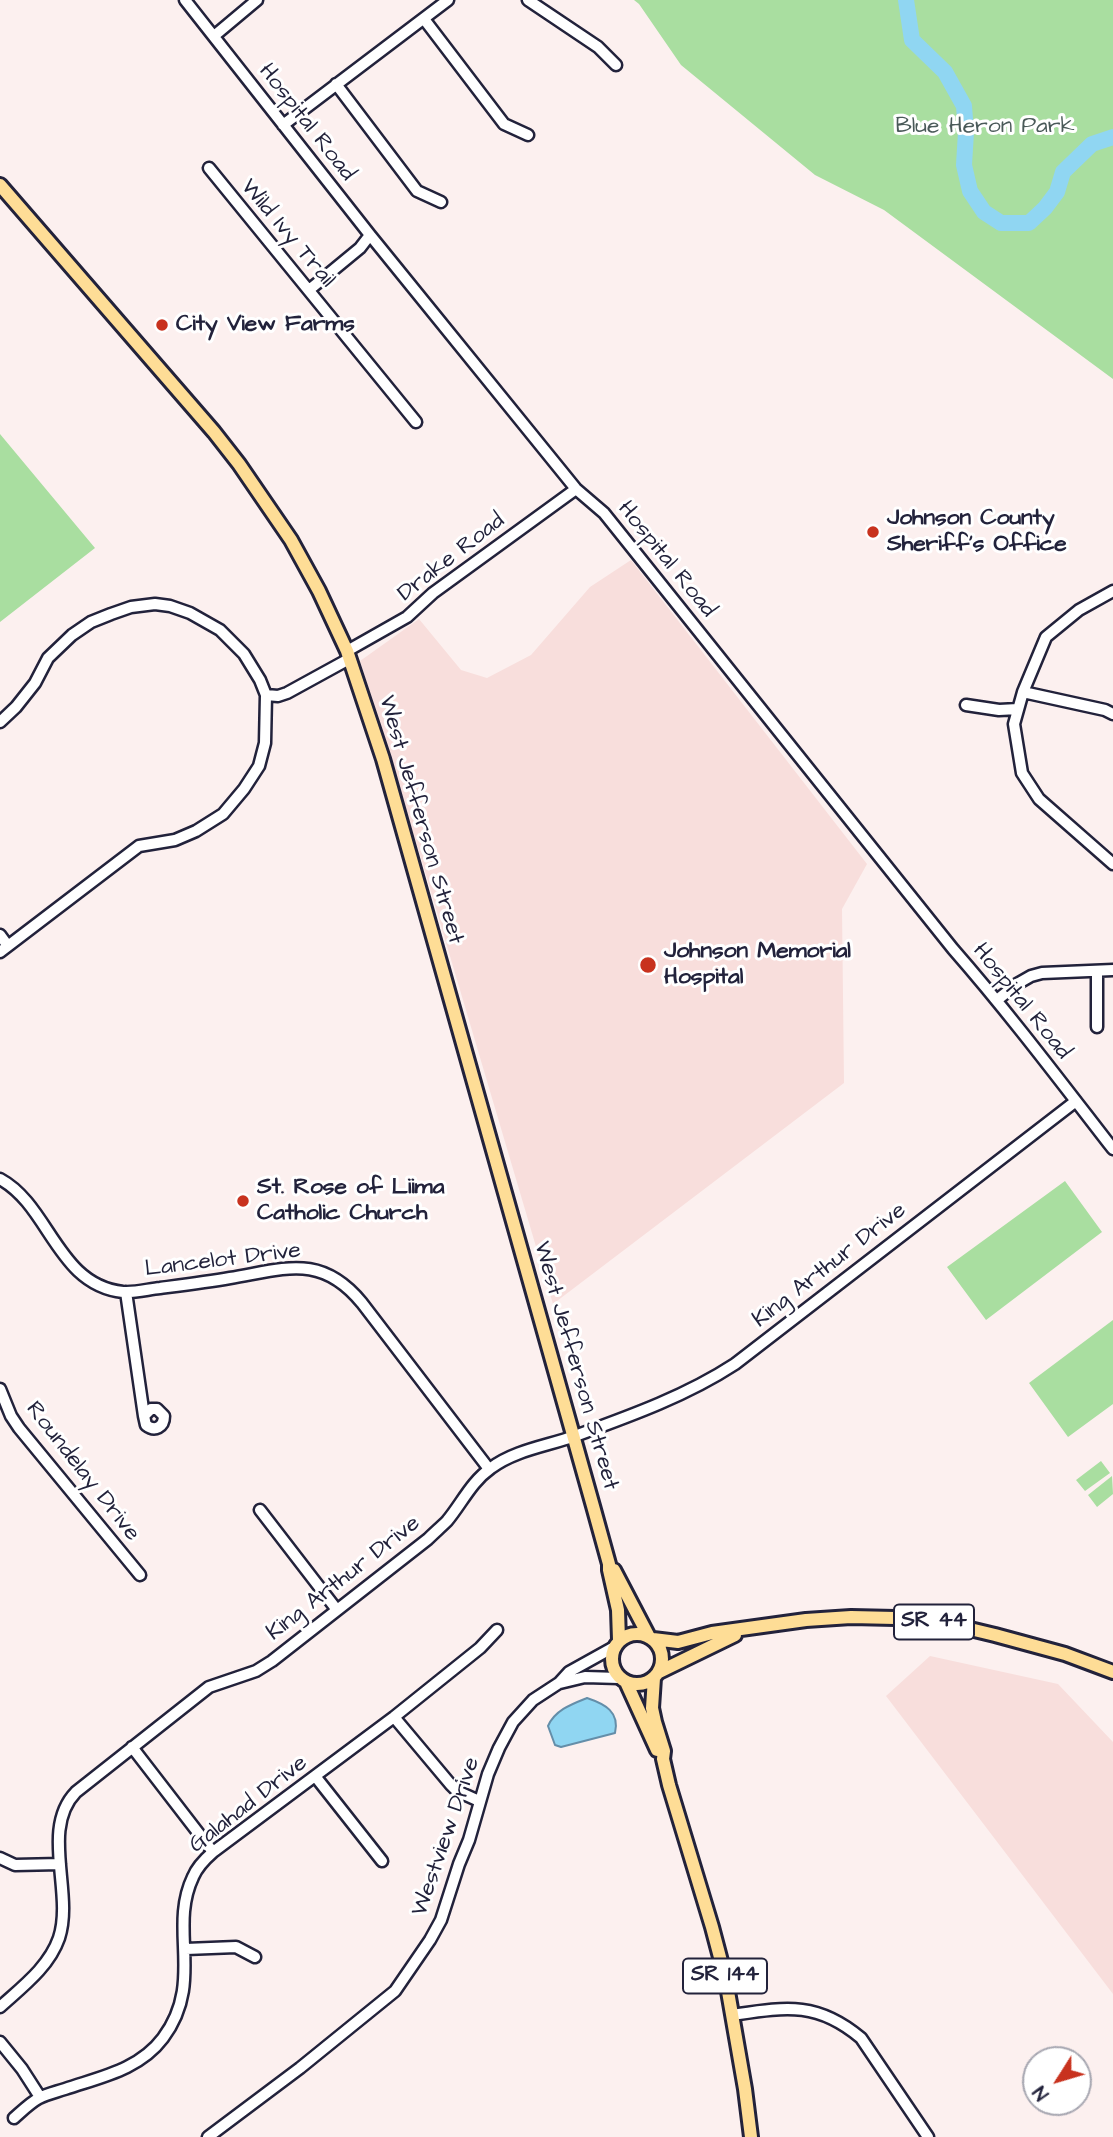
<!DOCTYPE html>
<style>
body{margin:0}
#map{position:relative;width:1113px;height:2137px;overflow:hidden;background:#fcf0ef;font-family:"Architects Daughter",sans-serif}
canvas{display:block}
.north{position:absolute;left:1022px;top:2046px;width:70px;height:70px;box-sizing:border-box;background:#fff;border:2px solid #a7a7b1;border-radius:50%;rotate:233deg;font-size:19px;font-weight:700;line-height:28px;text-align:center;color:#22223b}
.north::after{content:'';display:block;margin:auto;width:24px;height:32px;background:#c8321e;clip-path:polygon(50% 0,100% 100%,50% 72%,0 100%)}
</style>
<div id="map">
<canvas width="1113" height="2137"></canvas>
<div class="north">N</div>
</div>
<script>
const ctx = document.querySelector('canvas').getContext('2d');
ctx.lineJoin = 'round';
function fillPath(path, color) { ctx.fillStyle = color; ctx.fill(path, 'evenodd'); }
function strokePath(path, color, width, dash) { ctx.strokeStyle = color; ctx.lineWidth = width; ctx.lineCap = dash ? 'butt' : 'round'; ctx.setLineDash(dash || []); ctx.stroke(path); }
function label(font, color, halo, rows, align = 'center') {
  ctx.font = font + ' "Architects Daughter",sans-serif'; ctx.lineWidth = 6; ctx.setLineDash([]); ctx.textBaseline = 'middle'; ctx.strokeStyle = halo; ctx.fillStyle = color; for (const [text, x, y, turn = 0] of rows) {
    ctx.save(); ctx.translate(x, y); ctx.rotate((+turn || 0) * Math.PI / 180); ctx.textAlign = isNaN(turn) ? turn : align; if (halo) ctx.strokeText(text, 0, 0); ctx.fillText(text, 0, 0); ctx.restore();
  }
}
const built = new Path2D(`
 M631,560L867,864L842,909L844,1083L553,1304L423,865L360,661L419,619L461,670L487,678L531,655L590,587Z
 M930,1656L1058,1684L1113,1742V1994L886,1696Z`);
const green = new Path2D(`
 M634,0H1113V379L884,210L815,175L681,65L639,4Z
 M0,434L95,548L0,622Z
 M1065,1181L1102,1232L986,1320L947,1267Z
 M1113,1320V1404L1068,1437L1029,1383Z
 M1101,1461L1110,1473L1085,1491L1076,1480Z
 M1112,1476L1113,1494L1097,1507L1088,1495Z`);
const water = new Path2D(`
 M587,1698C605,1704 620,1712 615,1733L561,1747L555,1745L548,1726C555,1710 572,1704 587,1698Z`);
const river = new Path2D(`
 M906,0L912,40L945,72L964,106L966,132L964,165L970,191L984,212L1001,223H1029L1045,208L1057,192L1063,172L1092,144L1113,137`);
const minor = new Path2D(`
 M185,0L370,235L576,489L604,513L953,949C1009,1013 1061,1082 1113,1149
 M528,0L598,47L616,65
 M424,19L504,124L528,135
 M214,36L257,0
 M336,84L417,191L441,202
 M283,125L448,0
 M209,168L416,422
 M309,290L360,248L370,235
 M1113,591L1079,610L1046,637L1023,692L1014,724L1022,773L1039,799L1113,864
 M347,651L407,617L433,593L576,489
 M1023,692L1105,710L1113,714
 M266,695L278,696L287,693L349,659
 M966,705L999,710L1018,709
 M0,722L16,707L35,683L48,658L72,635L91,622L111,614L131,607L155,604L170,606L190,613L220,630L244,654L260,680L266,695L265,743L259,766L244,789L223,814L196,831L175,840L139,846L0,952
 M0,935L8,946
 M1097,972V1027
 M997,1000L1017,984L1031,976L1042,973L1113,970
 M0,1179C50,1206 57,1285 123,1292C135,1293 149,1289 160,1288C183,1285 207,1282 230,1278C285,1269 321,1253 362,1303L489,1469
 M126,1292L144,1416L151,1409H157L164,1416C164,1427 155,1432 146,1425L144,1416
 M0,1389L11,1416L19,1428L140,1575
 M260,1510L337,1610
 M560,1683L585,1677L619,1678
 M394,1717L451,1785L457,1791L479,1801
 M132,1747L213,1852
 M315,1776L382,1861
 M0,1858L15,1865L60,1864
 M186,1949L236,1947L255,1957
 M0,2007C22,1987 49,1967 59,1938C74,1893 40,1829 76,1792L209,1687L256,1671L272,1661L428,1539C434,1533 441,1527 447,1521C462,1503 471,1482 491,1468C515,1450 547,1446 575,1436C630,1416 686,1396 735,1364L1076,1101
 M732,2015C786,2007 817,2001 861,2038L928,2137
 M0,2042L22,2069L40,2097
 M14,2118C22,2111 30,2103 39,2098C47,2094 56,2092 65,2089C100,2077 139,2070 163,2038C205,1982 168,1929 193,1877C197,1867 205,1859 213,1852L394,1717L480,1648L497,1630
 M208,2137L300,2068L395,1991L430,1940L441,1920L459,1864L469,1840L488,1774L499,1748L513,1722L533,1700L559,1683L569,1672L614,1647`);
const major = new Path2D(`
 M0,185L214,432L239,464L291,540L319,591L347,651L383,759L593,1506L609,1564V1570L618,1610L619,1640
 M614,1570L648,1635
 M612 1659a25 25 0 1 1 50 0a25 25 0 1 1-50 0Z
 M653,1639L678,1642L712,1633L806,1620L851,1617L895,1618L945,1623L995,1635L1065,1654L1113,1672
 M659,1672L735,1635
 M654,1678L652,1708L655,1722L664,1751L663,1759L669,1785L712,1927L726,1980L745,2089L751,2137
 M626,1682L657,1750`);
const markers = [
 [162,325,7,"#c8321e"],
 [873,532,7,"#c8321e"],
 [648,965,9,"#c8321e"],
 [243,1201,7,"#c8321e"]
];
const shields = [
 [934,1622,80],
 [725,1976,84]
];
const shieldNames = [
 ["SR 44",934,1622],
 ["SR 144",725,1976]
];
const streetNames = [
 ["Hospital Road",306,123,52],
 ["Wild Ivy Trail",287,234,50],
 ["Drake Road",452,558,-38],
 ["Hospital Road",666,560,51],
 ["West Jefferson Street",420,820,74],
 ["Hospital Road",1021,1002,51],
 ["Lancelot Drive",223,1261,-7],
 ["King Arthur Drive",830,1266,-38],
 ["West Jefferson Street",575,1366,74],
 ["Roundelay Drive",82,1472,52],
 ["King Arthur Drive",344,1579,-38],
 ["Galahad Drive",249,1805,-38],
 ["Westview Drive",447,1837,-71]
];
const parkNames = [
 ["Blue Heron Park",985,127]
];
const poiNames = [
 ["City View Farms",176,325],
 ["Johnson County",887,519],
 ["Sheriff's Office",887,545],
 ["Johnson Memorial",664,952],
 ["Hospital",664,978],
 ["St. Rose of Liima",257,1188],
 ["Catholic Church",257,1214]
];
fillPath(built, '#f8dedc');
fillPath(green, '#a9dea0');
fillPath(water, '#90d6f2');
strokePath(water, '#648ea9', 2);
strokePath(river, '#90d6f2', 16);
strokePath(minor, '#22223b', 15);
strokePath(major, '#22223b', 18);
strokePath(minor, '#fff', 10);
strokePath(major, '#fedd96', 12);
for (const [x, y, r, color] of markers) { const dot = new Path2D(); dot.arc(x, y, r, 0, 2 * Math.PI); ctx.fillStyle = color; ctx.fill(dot); strokePath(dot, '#fff', 2.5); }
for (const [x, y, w] of shields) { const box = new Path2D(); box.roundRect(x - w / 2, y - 17.5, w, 35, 5); ctx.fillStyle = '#fff'; ctx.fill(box); strokePath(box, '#22223b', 2); }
label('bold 21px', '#22223b', null, shieldNames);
label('23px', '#22223b', '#fff', streetNames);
label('23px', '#4a5a59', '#fff', parkNames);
label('bold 23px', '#22223b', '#fff', poiNames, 'left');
</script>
